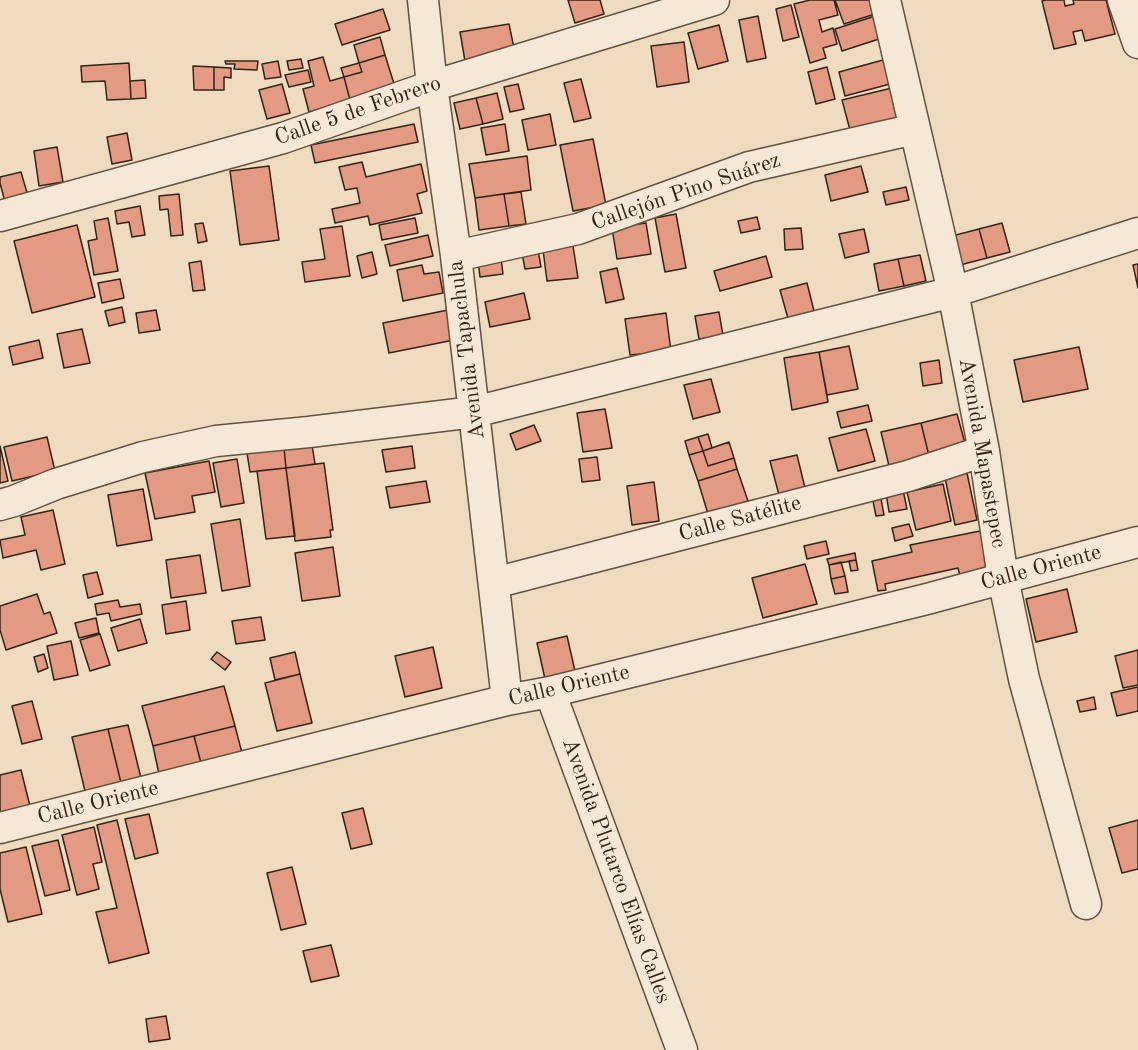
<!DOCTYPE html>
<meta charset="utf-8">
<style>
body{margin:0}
canvas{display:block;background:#efdbc0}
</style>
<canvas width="1138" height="1050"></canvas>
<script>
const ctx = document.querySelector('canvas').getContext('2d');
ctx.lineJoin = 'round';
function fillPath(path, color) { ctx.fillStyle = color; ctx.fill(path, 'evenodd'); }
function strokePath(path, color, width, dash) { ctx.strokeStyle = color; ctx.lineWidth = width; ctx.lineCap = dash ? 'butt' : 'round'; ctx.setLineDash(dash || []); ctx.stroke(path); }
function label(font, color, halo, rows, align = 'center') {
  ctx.font = font + ' "Old Standard TT",serif'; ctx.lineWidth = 4.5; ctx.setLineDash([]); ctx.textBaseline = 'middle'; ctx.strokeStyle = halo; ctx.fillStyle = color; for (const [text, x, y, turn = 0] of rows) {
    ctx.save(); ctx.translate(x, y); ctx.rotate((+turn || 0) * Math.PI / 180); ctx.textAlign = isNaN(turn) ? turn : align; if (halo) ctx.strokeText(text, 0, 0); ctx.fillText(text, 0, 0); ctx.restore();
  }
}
const building = new Path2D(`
 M568,0H600L604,14L575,23Z
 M810,0H834L838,15L819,20L822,32L833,28L837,44L823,48L826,58L810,63L794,4Z
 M835,0H872L878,13L844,24Z
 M1046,0H1064L1065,6L1074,4L1073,0H1106L1115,34L1085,41L1082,30L1073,32L1076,44L1054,49L1042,1Z
 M791,5L799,37L783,41L776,9Z
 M383,9L390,30L342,45L335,24Z
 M758,16L766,58L747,62L739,20Z
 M875,16L882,38L842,51L835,29Z
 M509,24L515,53L465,61L460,32Z
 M719,25L728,61L698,69L688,33Z
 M380,37L385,55L359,63L354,45Z
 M684,42L689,82L657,87L651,46Z
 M385,55L395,87L350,100L344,77L362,72L359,63Z
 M323,57L330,81L344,77L350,100L309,112L303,89L314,86L308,61Z
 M301,59L303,68L289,70L287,61Z
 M883,60L890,84L845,96L839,72Z
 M225,61H258L257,70L234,69L235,64H226Z
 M278,61L281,77L265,79L262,64Z
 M129,63L131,99L107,100L105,81L82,82L81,66Z
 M359,63L362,72L344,77L341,68Z
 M193,66L214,67V90H194Z
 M214,67L231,68V78L224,77V90H214Z
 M827,67L835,99L816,104L808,72Z
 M308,70L311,82L289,87L285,75Z
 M581,79L591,118L574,122L564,83Z
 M145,80L146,98L131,99L130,81Z
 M282,84L290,113L267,119L259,90Z
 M518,84L524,109L510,112L504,87Z
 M892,88L900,118L850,130L842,100Z
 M497,93L503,119L483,124L476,98Z
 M476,98L483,124L460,129L454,103Z
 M550,114L556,145L528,150L522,120Z
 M414,124L418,142L315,163L311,145Z
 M505,124L509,151L486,155L481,128Z
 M127,133L132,160L112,164L107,137Z
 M593,139L606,205L573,211L560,145Z
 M57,147L63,182L39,186L34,151Z
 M527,156L531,190L475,198L469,164Z
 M362,162L366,177L421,164L427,191L417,194L422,213L370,225L368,216L335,223L332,209L360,203L357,188L345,190L339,167Z
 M269,166L279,240L240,245L230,171Z
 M861,166L868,192L831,201L825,175Z
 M21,172L28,196L5,202L0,183V177Z
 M906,187L909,200L886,205L883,192Z
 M521,192L526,224L509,226L504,194Z
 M179,194L183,235L171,236L168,209L160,210L159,196Z
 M504,194L509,226L479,230L475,198Z
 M140,206L145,235L132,237L129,222L117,224L115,211Z
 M676,214L686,268L665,272L655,218Z
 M757,217L760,229L741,233L738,221Z
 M108,218L118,271L94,275L88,241L97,239L94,221Z
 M415,218L418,233L382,240L379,225Z
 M203,223L207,241L198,243L195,224Z
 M646,223L651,254L617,259L612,228Z
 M1002,223L1010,252L987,258L979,229Z
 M77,225L95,297L32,313L14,241Z
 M342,226L350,276L305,282L302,262L325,259L320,229Z
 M801,228L803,249L785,250L784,229Z
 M864,229L869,252L845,258L839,234Z
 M979,229L987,258L960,265L952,236Z
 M428,235L433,256L390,266L385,245Z
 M573,246L578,278L547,281L543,250Z
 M538,250L541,267L525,269L522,253Z
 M372,252L377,274L362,278L357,256Z
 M920,255L926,281L904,286L898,259Z
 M766,256L772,277L720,291L714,271Z
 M501,258L503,274L480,277L478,260Z
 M898,259L904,286L879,291L874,264Z
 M201,261L205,290L193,291L189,263Z
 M1138,264V288L1133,265Z
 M422,265L424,274L439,272L443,293L403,301L397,270Z
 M617,268L624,299L606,303L600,272Z
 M120,279L124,298L102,303L98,283Z
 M807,283L815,315L789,322L780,290Z
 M524,293L530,319L490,327L485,302Z
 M122,307L125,322L109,326L105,311Z
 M156,310L160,330L139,333L136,313Z
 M448,310L454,340L389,353L383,323Z
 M719,312L723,336L699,339L695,316Z
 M666,313L671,351L630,355L625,319Z
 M82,329L90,363L64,368L57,334Z
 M39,340L43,358L13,365L9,347Z
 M849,346L858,389L827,395L819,352Z
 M1079,347L1088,389L1023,402L1014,360Z
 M819,352L828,402L792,410L784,358Z
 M939,360L942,383L923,386L920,363Z
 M711,379L720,412L693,419L684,385Z
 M868,405L872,421L841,428L837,412Z
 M605,409L612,448L583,452L577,413Z
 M957,414L966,447L929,456L921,423Z
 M921,423L929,456L889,466L881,432Z
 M534,425L541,441L516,450L510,434Z
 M866,429L875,461L838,471L829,438Z
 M708,434L712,448L703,451L698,437Z
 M47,437L55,471L12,481L4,447Z
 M698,437L703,451L689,455L685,441Z
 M729,442L734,458L708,466L703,451Z
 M312,445L315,464L286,468L284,448Z
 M0,446L8,481L0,483Z
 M412,446L415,468L386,472L382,450Z
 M284,448L286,468L250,472L247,453Z
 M703,451L708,466L734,458L737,469L698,481L689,455Z
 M797,455L805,488L779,495L770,461Z
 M597,457L600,480L582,482L579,459Z
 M237,459L244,503L221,507L213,463Z
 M209,461L215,492L192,496L195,512L155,519L145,473Z
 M324,463L333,530H330L331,537L295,541L286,468Z
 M286,468L295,536L266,539L257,471Z
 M737,469L748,501L708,514L698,481Z
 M967,473L977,520L955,525L945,478Z
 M426,481L430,502L390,508L386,487Z
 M654,482L659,521L632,525L627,486Z
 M943,484L951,521L916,530L907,492Z
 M143,489L152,540L117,546L108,495Z
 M903,490L907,509L889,512L886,493Z
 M881,499L884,515L876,516L873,501Z
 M53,510L65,564L41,570L36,550L3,558L0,540L25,535L21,517Z
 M240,519L250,586L222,591L211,524Z
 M909,524L913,536L895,541L892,528Z
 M980,531L989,570L960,576L958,568L885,584L886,590L878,591L872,561L912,552L910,545Z
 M826,541L829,554L807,559L804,546Z
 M333,547L340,596L302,601L295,553Z
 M855,553L856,560L829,565L827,559Z
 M200,555L206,593L171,598L166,560Z
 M856,560L858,570L851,571L849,561Z
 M841,562L845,576L831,579L829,565Z
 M805,564L817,604L763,618L752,578Z
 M97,572L103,594L88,598L83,575Z
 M845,576L848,592L835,594L831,579Z
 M1067,589L1077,632L1036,642L1026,599Z
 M37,594L44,614L50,612L57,633L6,650L0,630V606Z
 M118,600L120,607L140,604L142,614L111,621L109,613L97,615L95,604Z
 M186,601L190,630L166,634L162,605Z
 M261,617L265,640L236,644L232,621Z
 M96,618L99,633L79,638L75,623Z
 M140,619L147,643L118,651L111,628Z
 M100,634L110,665L90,671L80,640Z
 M567,636L575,671L545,679L537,643Z
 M71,641L78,675L54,680L47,646Z
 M433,647L442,688L405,697L395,656Z
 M1138,650V685L1123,688L1115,656Z
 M217,652L231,662L225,670L211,659Z
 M295,652L300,674L275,680L270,658Z
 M44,654L48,668L38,672L34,657Z
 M300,674L312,723L277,731L265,683Z
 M224,686L235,726L153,746L142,706Z
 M1138,687V711L1117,716L1111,693Z
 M1094,697L1096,709L1080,712L1077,701Z
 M32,701L42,739L22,744L12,706Z
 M128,725L141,778L121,783L108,729Z
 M235,726L242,753L201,763L194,736Z
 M108,729L121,783L85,791L72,737Z
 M194,736L201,763L159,774L153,746Z
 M21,770L30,806L0,813V775Z
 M363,808L372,844L351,849L342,813Z
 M149,814L158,853L135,859L125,819Z
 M117,820L149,953L109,963L96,912L117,908L97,825Z
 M1138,820V869L1122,873L1109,828Z
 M94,827L102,862L93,864L99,889L77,895L62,835Z
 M58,840L70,890L45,896L32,846Z
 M26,847L42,914L8,922L0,889V853Z
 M292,867L306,924L281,930L267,873Z
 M331,945L339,976L311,982L303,951Z
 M166,1016L170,1039L149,1042L146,1019Z`);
const street = new Path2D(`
 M423,0L432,86L456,256L507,700
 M885,0L953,292L984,451L1003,578L1024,679L1086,904
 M1123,0L1138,43
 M0,216L283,138L432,86L714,0
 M456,256L578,229L749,167L915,129
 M0,505L14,501L56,484L143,457L216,441L309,432L474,412L953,292L1138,233
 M494,583L908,476L984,451
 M550,692L682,1050
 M0,828L507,700L550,692L927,599L1138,542`);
const streetNames = [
 ["Calle 5 de Febrero",358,111,-19],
 ["Callejón Pino Suárez",686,192,-19],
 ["Avenida Tapachula",467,350,-97],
 ["Avenida Mapastepec",982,453,80],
 ["Calle Satélite",740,519,-15],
 ["Calle Oriente",1041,568,-15],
 ["Calle Oriente",569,686,-13],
 ["Calle Oriente",98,803,-14],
 ["Avenida Plutarco Elías Calles",616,871,70]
];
fillPath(building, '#e49982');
strokePath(building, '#332515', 1.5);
strokePath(street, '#625240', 33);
strokePath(street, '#f5e8d6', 30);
label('22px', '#332515', '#f5e8d6', streetNames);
</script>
